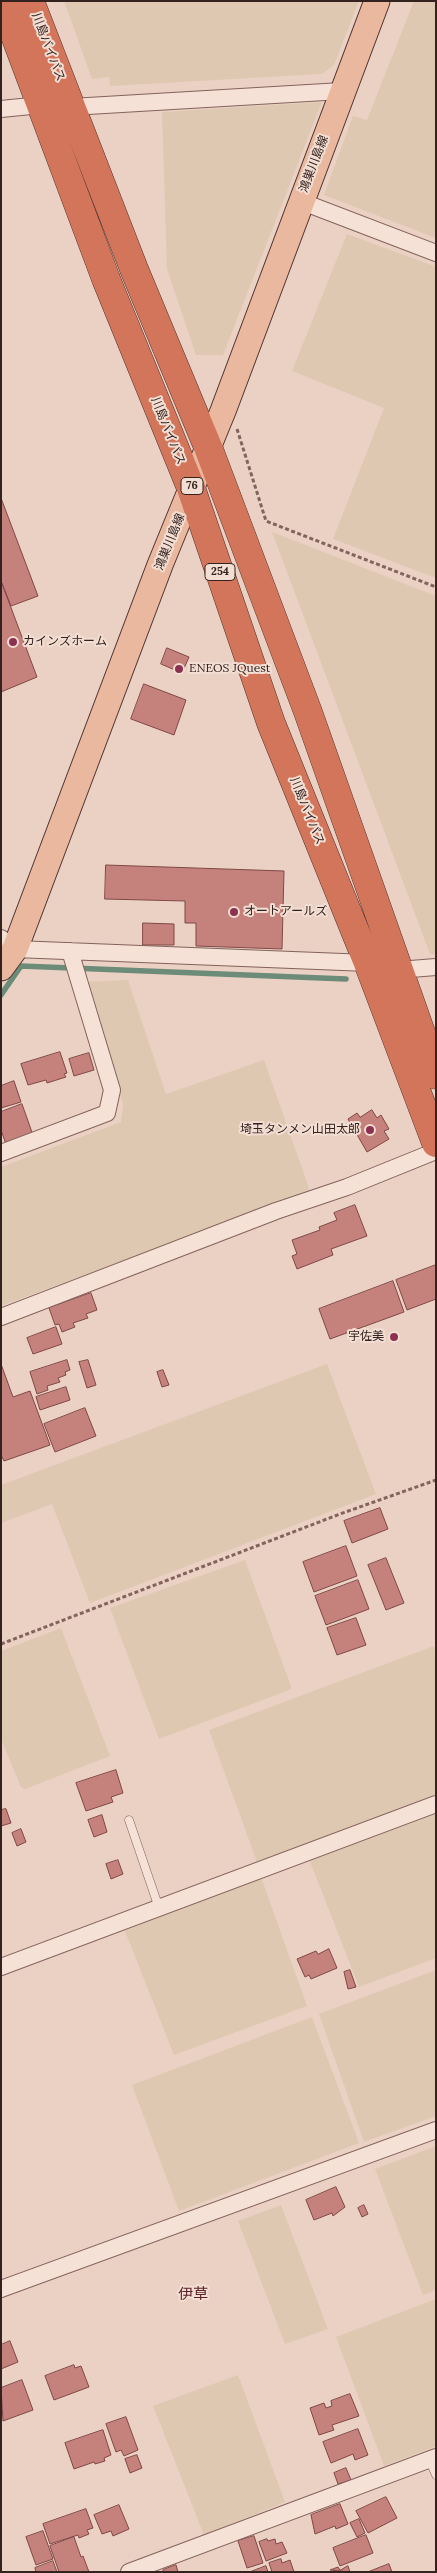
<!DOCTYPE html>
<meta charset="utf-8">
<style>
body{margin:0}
#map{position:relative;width:437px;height:2573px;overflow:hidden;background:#ead1c4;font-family:Lora,serif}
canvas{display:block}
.frame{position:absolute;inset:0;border:2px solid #34221f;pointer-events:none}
</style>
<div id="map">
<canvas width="437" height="2573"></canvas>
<div class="frame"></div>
</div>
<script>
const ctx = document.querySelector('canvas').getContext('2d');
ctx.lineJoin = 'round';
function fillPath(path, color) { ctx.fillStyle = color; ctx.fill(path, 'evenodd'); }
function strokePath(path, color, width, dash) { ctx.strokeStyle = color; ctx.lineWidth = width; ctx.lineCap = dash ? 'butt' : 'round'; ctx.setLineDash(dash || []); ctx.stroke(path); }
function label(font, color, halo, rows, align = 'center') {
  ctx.font = font + ' Lora,"Noto Sans JP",serif'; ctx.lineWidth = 4; ctx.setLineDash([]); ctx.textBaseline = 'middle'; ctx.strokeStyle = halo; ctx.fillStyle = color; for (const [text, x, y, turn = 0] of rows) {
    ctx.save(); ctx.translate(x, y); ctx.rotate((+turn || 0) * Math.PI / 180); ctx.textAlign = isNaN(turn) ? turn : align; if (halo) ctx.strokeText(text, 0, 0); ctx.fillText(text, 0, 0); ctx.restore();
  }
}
const farmland = new Path2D(`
 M64,1H359L334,65L322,74L110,86L109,77L92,79Z
 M414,1H436V238L324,195L353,116L367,120Z
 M322,102L223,355H196L167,269L162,112Z
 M347,234L436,267V578L333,539L384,408L292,371Z
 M272,532L436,596V954H430Z
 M128,980L166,1094L264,1060L310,1191L1,1306V1167L121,1122L123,1104L83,982Z
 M327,1364L376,1494L90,1603L52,1504L1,1523V1485Z
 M245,1560L292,1689L159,1739L110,1608Z
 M61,1628L110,1756L25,1789L21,1787L1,1739V1651Z
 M434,1646L436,1652V1794L257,1862L209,1730Z
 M436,1811V1958L359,1987L309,1859Z
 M261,1877L307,2006L174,2055L125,1931Z
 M436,1970V2116L364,2142L319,2014Z
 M312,2017L359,2143L179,2211L132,2085Z
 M436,2146V2290L423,2295L375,2169Z
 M281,2205L328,2329L285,2344L238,2221Z
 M436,2299V2446L384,2466L336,2337Z
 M238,2375L285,2502L204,2535L153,2406Z`);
const stream = new Path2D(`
 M1,995L21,966L346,979`);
const building = new Path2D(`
 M1,498L38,596L11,606L1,581Z
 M1,581L37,677L1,692Z
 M167,648L189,657L182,673L161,664Z
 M144,684L186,700L174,735L131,719Z
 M106,865L284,871L282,949L196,946V923H185V901L105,899Z
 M143,923L174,924V945H143Z
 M60,1052L67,1073L64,1074L66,1077L47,1083L46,1080L28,1085L21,1064Z
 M89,1053L94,1070L74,1076L69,1059Z
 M14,1081L21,1102L1,1108V1086Z
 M22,1104L34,1138L7,1147L1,1130V1112Z
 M372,1110L377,1118L381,1115L389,1129L384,1131L389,1139L367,1152L348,1119L357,1113L360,1117Z
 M355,1205L367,1236L331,1249L333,1255L297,1269L292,1256L297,1254L292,1240L320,1230L319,1227L337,1220L334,1213Z
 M436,1265V1299L407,1310L396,1280Z
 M393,1281L404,1312L330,1339L319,1309Z
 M91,1293L97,1310L86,1314L88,1318L73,1323L75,1327L62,1332L59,1324L55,1325L49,1308Z
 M56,1327L62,1344L33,1354L27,1338Z
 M67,1360L70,1370L65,1372L66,1375L58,1378L60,1382L47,1386L48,1390L37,1394L30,1372Z
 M88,1360L96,1385L87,1388L79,1362Z
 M1,1364L13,1397L30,1391L50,1445L4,1461L1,1455Z
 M163,1370L169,1385L162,1387L157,1372Z
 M66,1387L70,1400L40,1410L36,1397Z
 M85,1408L96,1436L55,1452L44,1424Z
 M380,1508L388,1529L352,1543L344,1521Z
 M346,1546L357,1576L314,1592L303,1562Z
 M386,1558L404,1603L386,1610L368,1565Z
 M358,1580L369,1609L326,1625L315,1596Z
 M356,1618L366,1645L337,1655L327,1628Z
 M116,1770L123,1793L111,1797L113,1802L86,1811L76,1783Z
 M6,1809L11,1823L1,1826V1810Z
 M102,1815L107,1832L94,1837L88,1820Z
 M21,1829L26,1842L17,1846L12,1833Z
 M118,1860L123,1874L111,1879L106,1864Z
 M329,1949L337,1968L311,1979L309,1975L305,1977L297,1959L316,1951L318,1954Z
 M350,1970L356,1987L348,1989L344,1972Z
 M336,2187L345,2207L333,2216L332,2213L314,2220L306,2200Z
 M364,2205L368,2214L362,2217L358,2208Z
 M10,2341L18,2362L1,2369V2345Z
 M74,2365L75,2368L81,2366L89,2387L54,2400L45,2376Z
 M22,2380L33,2410L3,2421L1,2388Z
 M350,2394L359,2416L332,2425L334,2430L319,2435L310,2408L324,2403L326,2408L332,2406L331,2401Z
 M126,2417L138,2450L124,2456L121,2450L116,2452L106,2424Z
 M358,2429L368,2455L355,2460L353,2454L331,2463L323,2442Z
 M103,2430L111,2455L104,2458L105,2461L95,2464L94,2462L74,2469L65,2443Z
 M137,2455L142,2468L130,2473L125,2459Z
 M346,2468L351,2480L338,2484L334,2473Z
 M386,2497L397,2518L368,2533L356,2511Z
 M340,2504L348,2524L336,2529L335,2526L315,2534L311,2515Z
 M119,2505L129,2529L113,2536L111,2531L102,2534L94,2515Z
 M86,2509L93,2528L87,2530L89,2534L79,2538L78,2535L50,2544L43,2524Z
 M359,2519L365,2533L357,2537L350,2523Z
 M43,2531L53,2559L36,2565L26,2537Z
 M366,2535L373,2553L340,2566L333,2548Z
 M254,2536L263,2563L247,2568L238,2541Z
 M74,2537L81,2557L83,2556L89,2572H59L50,2546Z
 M267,2539L268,2541L275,2539L276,2544L282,2542L287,2553L266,2561L259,2542Z
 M281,2559L282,2563L290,2560L294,2572H272L269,2563Z
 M53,2561L57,2572H36L35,2568Z
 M389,2564L392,2572H368Z
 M176,2565L178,2572H163V2570Z
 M266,2566L268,2572H250Z
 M348,2566L350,2572L330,2570L338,2567L340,2570Z`);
const path = new Path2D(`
 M237,429L266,521L436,587
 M1,1644L340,1514L436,1480`);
const lane = new Path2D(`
 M129,1820L159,1908
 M429,2459L436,2475`);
const street = new Path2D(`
 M71,107L342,91
 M1,109L41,105
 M300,201L436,253
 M1,938L15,949L368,963
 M398,970L436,967
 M1,1153L107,1113L112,1090L70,951
 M1,1317L276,1211L347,1187L436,1151
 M1,1967L436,1804
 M1,2289L436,2130
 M129,2572L436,2457`);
const primary = new Path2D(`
 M1,968L15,949L160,565L223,411L377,1`);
const highway = new Path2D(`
 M2,1L106,279L191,488L271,723L368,963L436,1143
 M30,1L134,269L208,447L308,712L436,1075`);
const markers = [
 [13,642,5,"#8d3151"],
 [179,669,5,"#8d3151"],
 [234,912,5,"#8d3151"],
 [370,1130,5,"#8d3151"],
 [394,1337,5,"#8d3151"]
];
const shields = [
 [192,486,22],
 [220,572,30]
];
const shieldNames = [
 ["76",192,486],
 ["254",220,572]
];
const streetNames = [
 ["川島バイパス",48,47,69],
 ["鴻巣川島線",314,164,-69],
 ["川島バイパス",168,431,68],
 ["鴻巣川島線",170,542,-68],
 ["川島バイパス",307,811,68]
];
const poiNames = [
 ["カインズホーム",23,642],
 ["ENEOS JQuest",189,669],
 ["オートアールズ",244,912],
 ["埼玉タンメン山田太郎",360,1130,"right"],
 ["宇佐美",384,1337,"right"]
];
const quarterNames = [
 ["伊草",193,2295]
];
fillPath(farmland, '#dfc8b2');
strokePath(stream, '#6d8b79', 5.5);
fillPath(building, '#c5827d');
strokePath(building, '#804744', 1);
strokePath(lane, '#83635c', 9);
strokePath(street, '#83635c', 18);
strokePath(primary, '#513430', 27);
strokePath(highway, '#513430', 29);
strokePath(path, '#83635c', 3, [4, 2.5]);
strokePath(lane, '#f6e1d6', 8);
strokePath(street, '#f6e1d6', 16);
strokePath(primary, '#eab89e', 25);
strokePath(highway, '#d3755b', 28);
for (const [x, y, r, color] of markers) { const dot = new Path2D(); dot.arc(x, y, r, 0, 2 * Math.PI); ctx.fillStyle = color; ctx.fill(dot); strokePath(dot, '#f2ded2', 2); }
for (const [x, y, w] of shields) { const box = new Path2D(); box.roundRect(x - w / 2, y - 8.5, w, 17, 4); ctx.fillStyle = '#f2ded2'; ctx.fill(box); strokePath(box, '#34221f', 1); }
label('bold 11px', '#34221f', null, shieldNames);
label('12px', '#34221f', '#f2ded2', streetNames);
label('12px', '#34221f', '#f2ded2', poiNames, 'left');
label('15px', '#5d222a', '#f2ded2', quarterNames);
</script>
